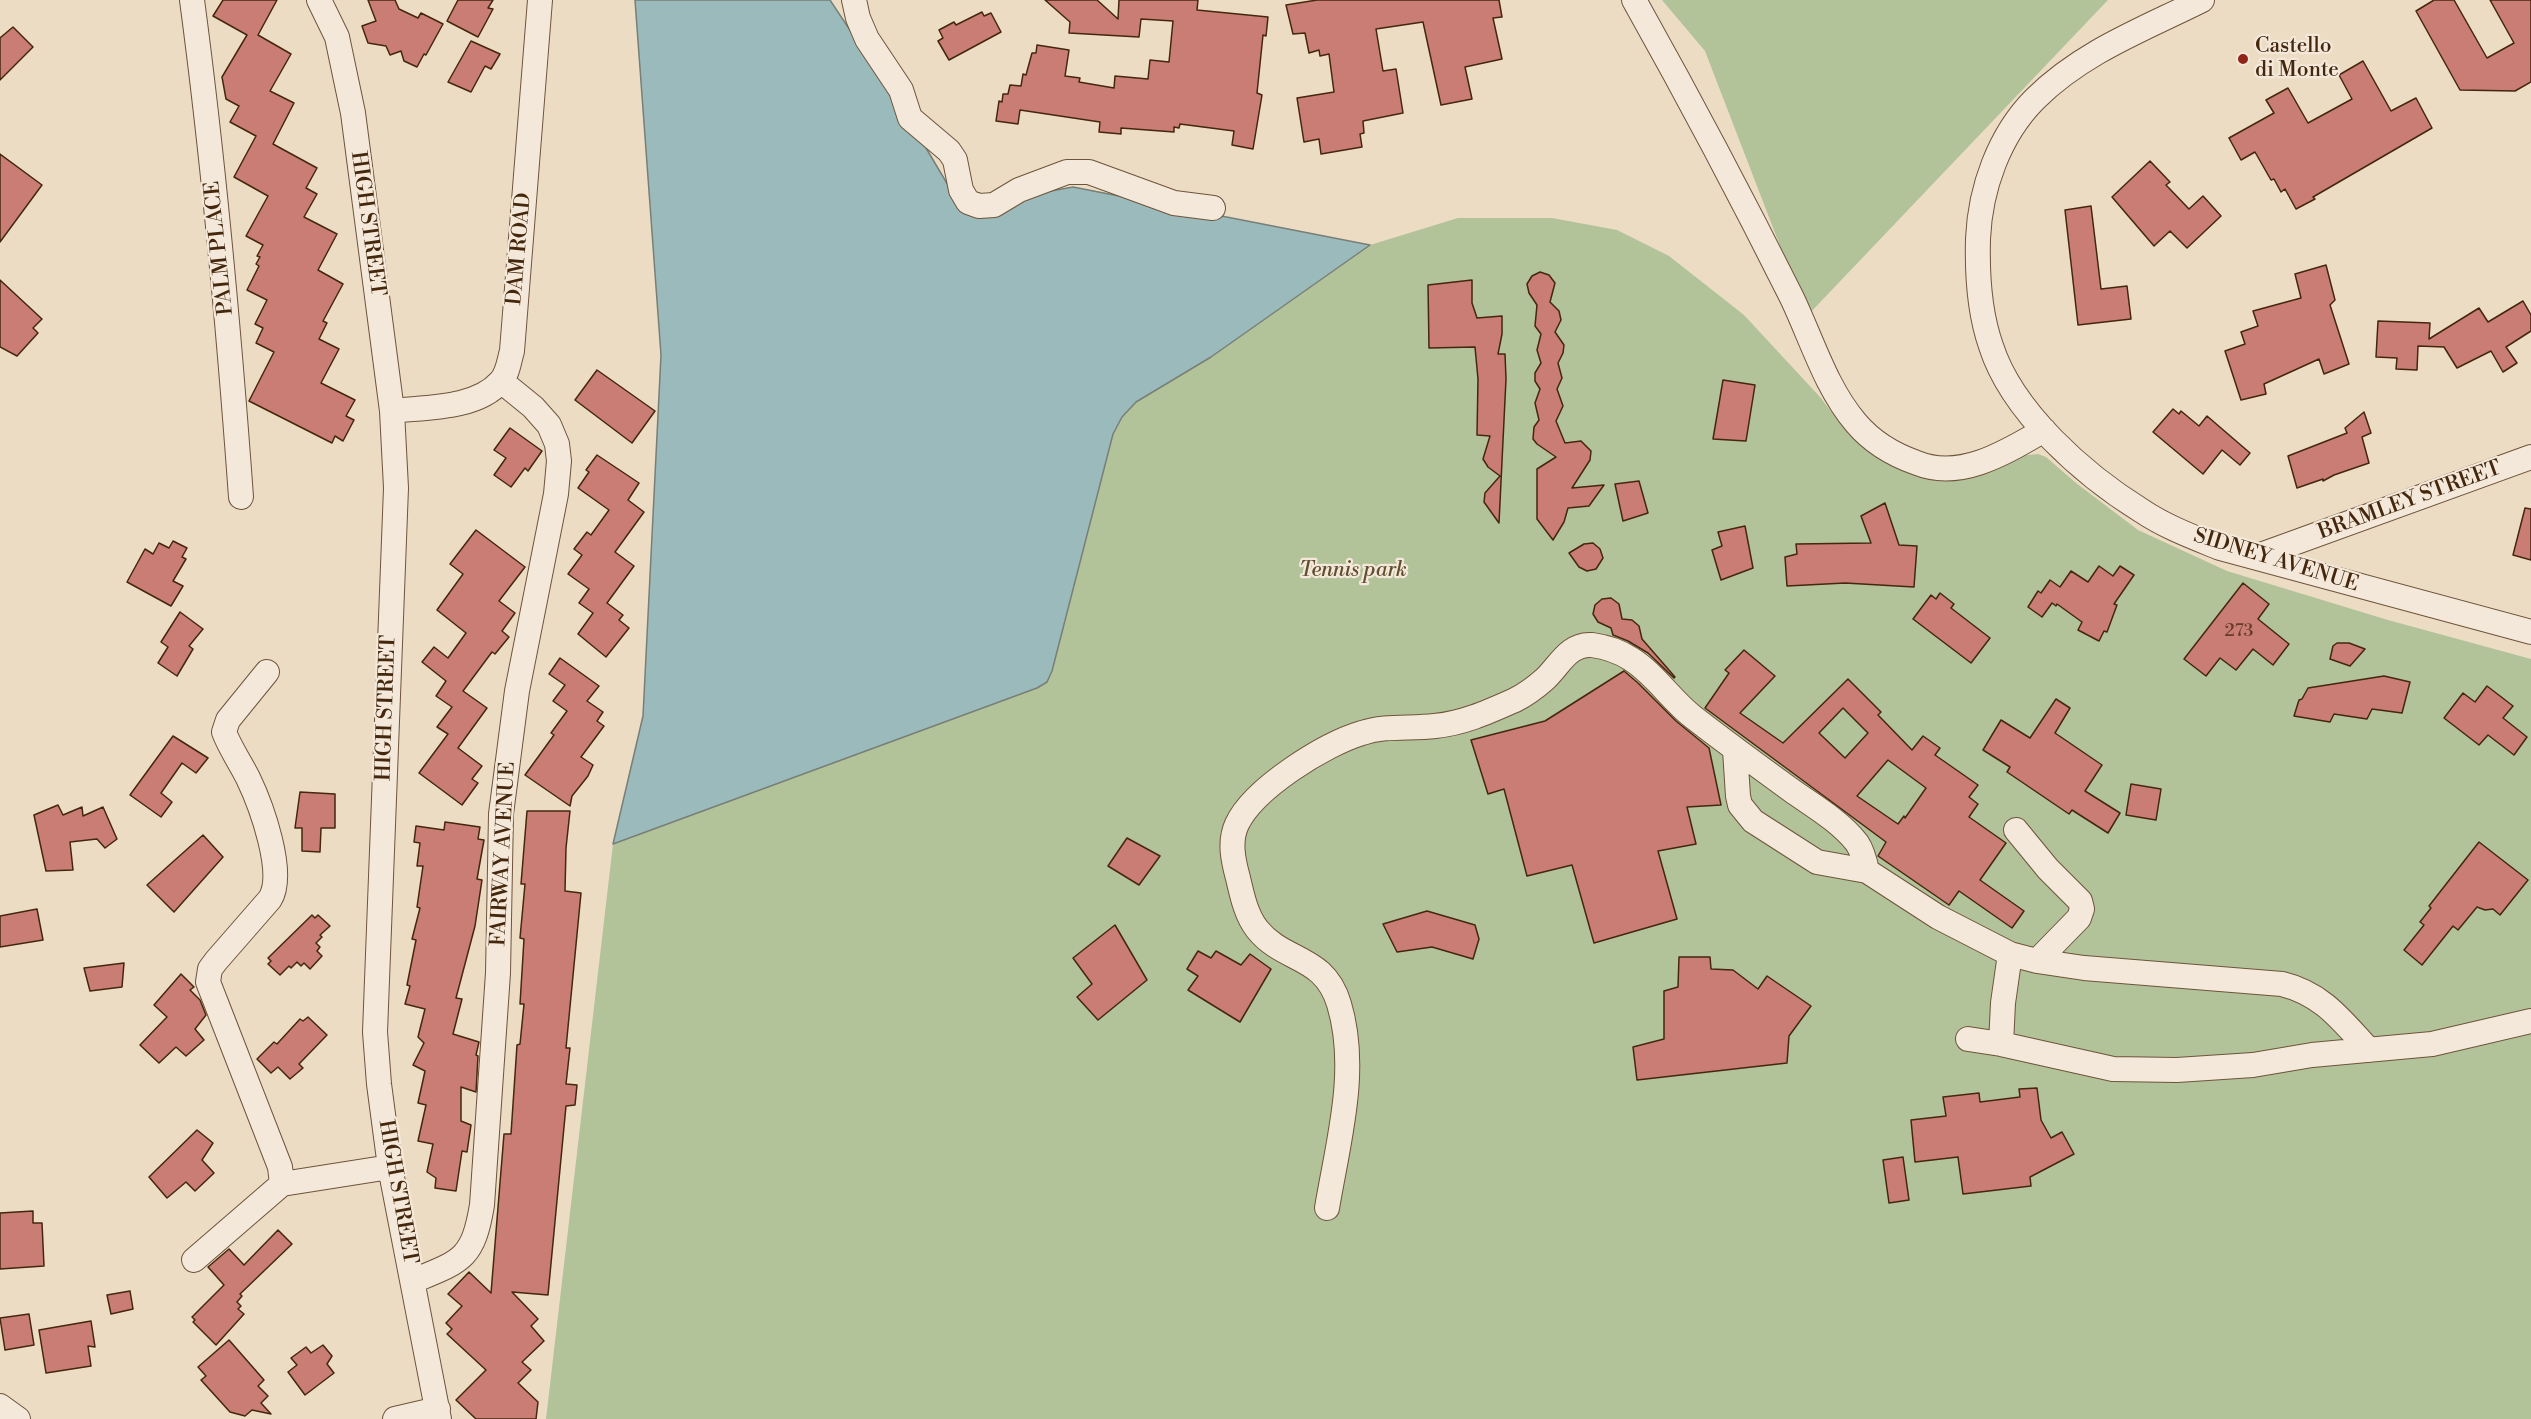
<!DOCTYPE html>
<style>
body{margin:0}
canvas{display:block;background:#ecdcc4}
</style>
<canvas width="2531" height="1419"></canvas>
<script>
const ctx = document.querySelector('canvas').getContext('2d');
ctx.lineJoin = 'round';
function fillPath(path, color) { ctx.fillStyle = color; ctx.fill(path, 'evenodd'); }
function strokePath(path, color, width, dash) { ctx.strokeStyle = color; ctx.lineWidth = width; ctx.lineCap = dash ? 'butt' : 'round'; ctx.setLineDash(dash || []); ctx.stroke(path); }
function label(font, color, halo, rows, align = 'center') {
  ctx.font = font + ' "Libre Bodoni",serif'; ctx.lineWidth = 4.5; ctx.setLineDash([]); ctx.textBaseline = 'middle'; ctx.strokeStyle = halo; ctx.fillStyle = color; for (const [text, x, y, turn = 0] of rows) {
    ctx.save(); ctx.translate(x, y); ctx.rotate((+turn || 0) * Math.PI / 180); ctx.textAlign = isNaN(turn) ? turn : align; if (halo) ctx.strokeText(text, 0, 0); ctx.fillText(text, 0, 0); ctx.restore();
  }
}
const green = new Path2D(`
 M1662,0H2108L1807,316L1705,51Z
 M1458,218H1552L1617,230L1669,256L1744,315L1820,397L1842,426L1869,451L1911,472L1955,478L1983,474L1998,469L2019,456L2038,454L2046,457L2076,483L2138,530L2227,571L2388,620L2531,659V1419H546L613,844L1037,688L1047,682L1065,622L1113,434L1122,417L1136,402L1211,357L1370,245Z`);
const water = new Path2D(`
 M635,0H830L907,116L961,207L1073,187L1370,245L1211,357L1136,402L1122,417L1113,434L1052,671L1047,682L1037,688L613,844L643,716L661,355Z`);
const building = new Path2D(`
 M223,0H277L258,35L291,54L270,91L294,103L273,144L317,168L306,188L317,194L304,217L337,234L318,270L343,284L323,321L327,323L319,339L339,349L321,383L355,400L346,416L354,420L343,441L335,436L332,443L249,401L274,352L256,343L263,328L255,324L267,300L247,290L259,266L256,264L260,257L257,256L263,245L246,236L268,196L234,177L256,136L230,122L239,106L226,99L222,77L247,35L213,16Z
 M368,0H395L399,9L418,18L421,13L443,24L426,55L424,54L417,67L404,61L401,51L390,55L386,46L368,43L362,26L376,21Z
 M458,0H493L488,8L493,9L478,37L447,21Z
 M1045,0H1097L1118,19L1119,0H1198L1197,10L1268,17L1266,36L1263,35L1257,93L1262,95L1253,149L1232,145L1234,131L1180,124L1179,128L1174,127V132L1121,128V134L1099,132L1100,122L1020,110L1018,124L996,121L999,101L1002,102L1003,94H1008L1010,85L1021,86L1023,74L1026,75L1032,53H1036L1037,45L1069,50L1065,76L1080,78L1079,82L1114,88L1115,76L1148,79L1150,60L1169,62L1173,21L1141,19L1139,37L1069,33L1070,22Z
 M1317,0H1499L1502,17L1493,18L1502,59L1465,67L1472,99L1441,105L1423,22L1376,29L1383,71L1396,69L1403,113L1363,121L1364,133L1360,134L1362,147L1321,154L1319,139L1304,142L1297,98L1334,92L1329,54L1320,56L1319,50L1309,53L1305,33L1293,34L1286,5Z
 M2434,0H2454L2487,58L2514,43L2490,0H2531V82L2515,91L2460,90L2416,11Z
 M982,12L984,16L991,13L1001,32L949,60L938,41L943,38L939,30L954,22L956,25Z
 M13,27L33,47L0,80V38Z
 M471,41L500,54L491,69L485,66L471,92L448,82Z
 M2363,61L2391,111L2416,98L2432,128L2313,197L2315,199L2296,209L2285,189L2281,192L2274,179L2271,180L2255,152L2241,160L2229,138L2274,113L2266,100L2288,88L2308,123L2352,99L2339,75Z
 M0,154L42,185L0,242Z
 M2150,161L2170,182L2166,185L2189,209L2203,196L2221,216L2187,248L2170,231L2154,246L2112,197Z
 M2091,206L2101,289L2127,286L2131,319L2078,325L2065,210Z
 M2326,265L2335,300L2330,305L2349,364L2324,374L2319,359L2264,384L2266,394L2241,400L2225,351L2245,344L2241,332L2258,326L2253,311L2301,298L2295,274Z
 M1540,272L1549,275L1555,283L1550,302L1559,311L1561,320L1555,332L1564,345L1563,353L1558,363L1562,378L1557,389L1563,406L1556,421L1565,443L1581,441L1591,451L1590,460L1572,488L1604,485L1589,506L1568,508L1564,522L1553,540L1537,519V469L1556,457L1537,444L1533,439L1534,427L1539,420L1535,403L1540,389L1535,381V373L1541,363L1537,350L1541,334L1535,326L1537,305L1529,293L1527,284L1532,276Z
 M0,280L42,319L33,328L38,333L17,356L0,347Z
 M1472,280V303L1477,318L1502,316V334L1498,354H1505L1506,379L1499,523L1484,502L1485,493L1500,476L1488,467L1483,459L1490,436L1477,435L1478,379L1475,347L1429,348L1428,285Z
 M2523,301L2531,315V331L2506,347L2517,363L2503,372L2491,351L2457,368L2444,347L2418,346L2417,370L2396,369L2397,358L2376,357L2378,321L2430,323L2429,339L2479,308L2488,322Z
 M597,370L655,411L632,443L575,400Z
 M1723,380L1755,385L1746,441L1713,439Z
 M2173,409L2179,414L2181,411L2199,426L2207,416L2250,453L2240,465L2222,450L2203,474L2153,432Z
 M2364,412L2371,433L2362,437L2369,463L2334,475L2323,481V479L2297,488L2288,456L2347,433L2345,428Z
 M510,428L542,451L528,471L525,468L511,487L494,475L506,458L494,450Z
 M597,455L639,483L628,500L644,512L615,552L634,566L607,603L623,615L619,620L629,628L606,657L578,634L593,613L579,603L589,589L568,574L582,555L574,549L587,532L591,535L609,510L578,488L589,472L586,470Z
 M1639,481L1648,513L1623,521L1615,484Z
 M1885,503L1899,545L1917,546L1914,587L1845,583L1787,586L1785,557L1797,554L1796,544L1871,543L1861,516Z
 M2525,508L2531,509V560L2513,555Z
 M1745,526L1753,568L1721,580L1712,550L1722,546L1718,532Z
 M476,530L525,567L499,601L515,613L502,631L509,637L495,654L492,652L463,691L487,708L458,748L482,766L472,779L478,783L462,805L419,773L448,734L437,727L452,707L436,696L446,681L422,662L434,647L448,658L466,633L437,610L463,574L450,564Z
 M173,541L187,548L182,557L186,559L173,581L183,586L171,606L127,582L145,549L153,554L159,543L169,548Z
 M1593,543L1600,549L1603,558L1596,569L1587,571L1579,567L1569,553L1584,544Z
 M2099,566L2113,576L2120,566L2134,575L2114,604L2117,605L2107,632L2104,631L2099,641L2078,630L2082,622L2057,604L2056,606L2052,603L2042,617L2028,607L2038,591L2041,593L2050,580L2060,587L2071,571L2088,582Z
 M2243,583L2269,604L2258,619L2289,644L2273,665L2253,649L2236,670L2220,658L2206,676L2184,659Z
 M1940,593L1954,604L1951,608L1990,638L1971,663L1913,619L1931,595L1936,599Z
 M1611,598L1619,604L1622,619L1632,620L1639,626L1642,639L1675,677L1674,678L1648,653L1628,641L1613,635L1611,628L1598,622L1593,614L1595,605L1602,599Z
 M180,612L203,629L189,646L193,649L177,676L158,663L168,647L161,642Z
 M2337,643H2349L2365,649L2350,666L2330,659L2333,646Z
 M1744,650L1775,676L1740,713L1783,743L1848,679L1881,712L1878,715L1912,750L1923,736L1940,748L1935,755L1978,785L1969,797L1978,804L1969,817L2006,843L1980,880L2024,911L2012,928L1959,891L1949,905L1878,856L1886,842L1705,708L1729,673L1725,670ZM1843,708L1868,733L1845,758L1819,733ZM1888,760L1926,788L1905,818L1904,816L1898,824L1857,796Z
 M560,658L599,686L587,701L603,712L597,721L604,726L581,757L593,765L588,776L572,796L570,806L525,775L554,735L551,733L567,711L553,701L565,685L549,674Z
 M1624,671L1638,683L1676,721L1709,748L1721,805L1687,807L1696,844L1658,851L1677,919L1594,943L1572,865L1527,876L1504,789L1488,794L1471,740L1545,721Z
 M2384,676L2410,682L2402,713L2372,709L2367,719L2334,714L2330,722L2294,716L2299,700L2302,699L2308,688Z
 M2487,686L2513,706L2503,718L2527,737L2514,755L2488,735L2479,745L2444,718L2463,693L2475,702Z
 M2056,699L2070,708L2055,733L2102,765L2085,791L2120,813L2108,833L2072,810L2069,814L2007,772L2010,767L1983,750L2001,720L2030,738Z
 M173,736L208,758L196,773L182,763L161,793L172,802L161,817L130,795Z
 M2131,784L2161,789L2156,820L2126,815Z
 M300,792L335,794V828H321L320,852L302,851V828H295Z
 M58,805L63,815L82,807L83,816L103,807L117,839L105,848L97,839L70,842L73,870L46,871L34,815Z
 M527,811H570L566,848L565,891L581,893L566,1048H570L566,1084L577,1085L575,1105L566,1106L548,1295L512,1292L538,1319L531,1326L544,1341L522,1362L531,1370L518,1383L538,1402L536,1419H476L456,1400L486,1370L447,1334L452,1329L446,1323L462,1306L448,1294L469,1272L491,1293L504,1134H511L517,1045L520,1044L524,1004H520L524,939L520,938L525,884H521Z
 M445,822L480,827L478,839L484,840L477,879L482,880L475,926L456,998L462,999L453,1034L479,1042L476,1055L478,1056L476,1092L461,1087V1121L471,1125L467,1152L462,1151L456,1191L435,1188L436,1178L427,1172L433,1144L418,1141L426,1105L418,1103L425,1071L413,1065L424,1043L418,1037L425,1009L405,1004L410,986L407,985L416,940L412,939L420,908L417,907L423,866H417L420,843L414,842L416,826L444,830Z
 M203,835L223,857L174,912L147,885Z
 M1127,838L1160,856L1139,885L1108,866Z
 M2479,842L2528,880L2500,915L2493,909L2485,910L2477,907L2458,930L2453,926L2422,965L2404,950L2424,925L2420,922L2431,908L2429,906Z
 M37,909L43,940L0,947V916Z
 M1427,911L1475,925L1479,939L1473,959L1432,947L1397,952L1383,924Z
 M312,915L315,918L318,915L330,926L320,935L322,937L316,943L320,947L317,951L322,956L310,969L304,963L301,966L297,962L291,968L289,966L280,975L268,964L271,961L268,958Z
 M1115,925L1147,980L1098,1020L1077,997L1092,984L1073,958Z
 M1198,951L1211,958L1216,951L1241,965L1250,954L1271,969L1240,1022L1188,990L1198,976L1187,969Z
 M1679,957H1710L1711,969L1733,970L1758,989L1767,976L1811,1006L1789,1036L1787,1063L1637,1080L1633,1047L1664,1039V991L1678,987Z
 M124,963L122,987L90,991L84,968Z
 M181,974L194,987L190,990L200,1000L206,1015L195,1029L204,1040L186,1056L176,1047L159,1063L140,1045L167,1017L154,1005Z
 M308,1017L327,1035L299,1064L303,1068L290,1079L278,1067L271,1073L257,1059L274,1042L277,1044L300,1019L303,1021Z
 M2037,1088L2041,1120L2051,1138L2062,1132L2074,1154L2030,1177L2031,1186L1963,1194L1958,1157L1915,1162L1911,1120L1946,1116L1943,1097L1979,1093L1980,1102L2020,1097L2019,1089Z
 M197,1130L213,1143L202,1160L214,1173L195,1191L186,1182L167,1198L149,1177Z
 M1903,1157L1909,1200L1889,1203L1883,1160Z
 M33,1211V1223H42L44,1266L0,1269V1213Z
 M278,1230L292,1244L240,1294L242,1296L237,1302L241,1306L238,1309L244,1314L216,1345L193,1322L195,1320L192,1317L224,1285L208,1267L229,1249L244,1265Z
 M130,1291L133,1309L111,1314L107,1295Z
 M29,1314L34,1345L5,1350L0,1318Z
 M91,1321L95,1347L88,1346L91,1366L46,1373L39,1330Z
 M229,1340L264,1380L258,1386L268,1396L261,1403L271,1414L252,1410L245,1416L230,1412L201,1380L206,1376L198,1367Z
 M323,1345L332,1356L327,1364L334,1373L305,1395L288,1372L297,1365L291,1358L306,1347L311,1353Z`);
const minor = new Path2D(`
 M192,0C214,165 229,331 241,497
 M319,0L337,37L353,113L392,411L396,488L375,1032L379,1084L390,1167L439,1419
 M854,0L858,18L867,39L901,90L910,118L949,151L955,160L961,190L968,202L979,206L994,205L1019,190L1067,172H1089L1174,203L1213,208
 M1634,0C1689,98 1742,198 1792,298C1812,340 1826,388 1856,423C1872,442 1894,455 1917,463C1961,481 2008,451 2044,430
 M2202,0C2144,29 2082,52 2035,99C1999,135 1980,189 1978,239C1977,275 1979,312 1991,346C2012,412 2084,475 2142,511C2166,527 2193,537 2220,548L2531,632
 M392,411C426,407 476,409 500,382C508,374 509,361 512,351L540,0
 M2255,557L2531,457
 M1735,750L1738,796L1740,805L1753,821L1817,862L1867,871
 M2016,830L2048,869L2080,901L2082,909L2079,918L2037,961
 M2010,954L2003,1003L2001,1044L2113,1069L2177,1070L2253,1065L2312,1055L2432,1044L2531,1021
 M1968,1039L2001,1044
 M282,1184L390,1167
 M1327,1208C1338,1142 1359,1070 1339,1004C1324,954 1284,963 1257,929C1246,915 1242,895 1238,878C1233,860 1229,841 1237,824C1254,788 1325,744 1362,733C1386,725 1410,729 1435,726C1464,723 1488,712 1515,700C1525,695 1536,687 1545,679C1559,666 1569,643 1592,645C1606,647 1619,651 1631,659C1655,674 1671,700 1693,717C1725,742 1758,766 1791,790C1812,805 1840,821 1857,843C1863,852 1865,861 1867,871L1938,917L2010,954L2037,961L2084,968L2282,984C2323,994 2342,1021 2369,1050
 M194,1260L282,1184L280,1167L208,982L210,969L216,961L270,899C286,873 261,805 248,778C240,762 230,748 224,732L228,720L267,672
 M413,1281C462,1261 473,1259 482,1205L498,973L501,814L517,691L556,494L559,461L557,444L549,425L533,407L501,381
 M0,1406L18,1419
 M395,1419L438,1409`);
const markers = [
 [2243,59,6,"#8f2418"]
];
const numberNames = [
 ["273",2239,632]
];
const poiNames = [
 ["Castello",2255,47],
 ["di Monte",2255,71]
];
const streetNames = [
 ["HIGH STREET",367,224,82],
 ["PALM PLACE",220,248,-96],
 ["DAM ROAD",520,249,-85],
 ["BRAMLEY STREET",2410,501,-20],
 ["SIDNEY AVENUE",2276,561,17],
 ["HIGH STREET",387,708,-88],
 ["FAIRWAY AVENUE",504,854,-87],
 ["HIGH STREET",397,1192,80]
];
const parkNames = [
 ["Tennis park",1353,571]
];
fillPath(green, '#b2c299');
fillPath(water, '#9bbabc');
strokePath(water, '#787f76', 1.5);
fillPath(building, '#ca7d75');
strokePath(building, '#44270d', 1.5);
strokePath(minor, '#6e543b', 26);
strokePath(minor, '#f3e8d9', 24);
for (const [x, y, r, color] of markers) { const dot = new Path2D(); dot.arc(x, y, r, 0, 2 * Math.PI); ctx.fillStyle = color; ctx.fill(dot); strokePath(dot, '#f3e8d9', 2); }
label('18px', '#663c27', null, numberNames);
label('21px', '#44270d', '#f3e8d9', poiNames, 'left');
label('21px', '#44270d', '#f3e8d9', streetNames);
label('italic 21px', '#604e30', '#f3e8d9', parkNames);
</script>
